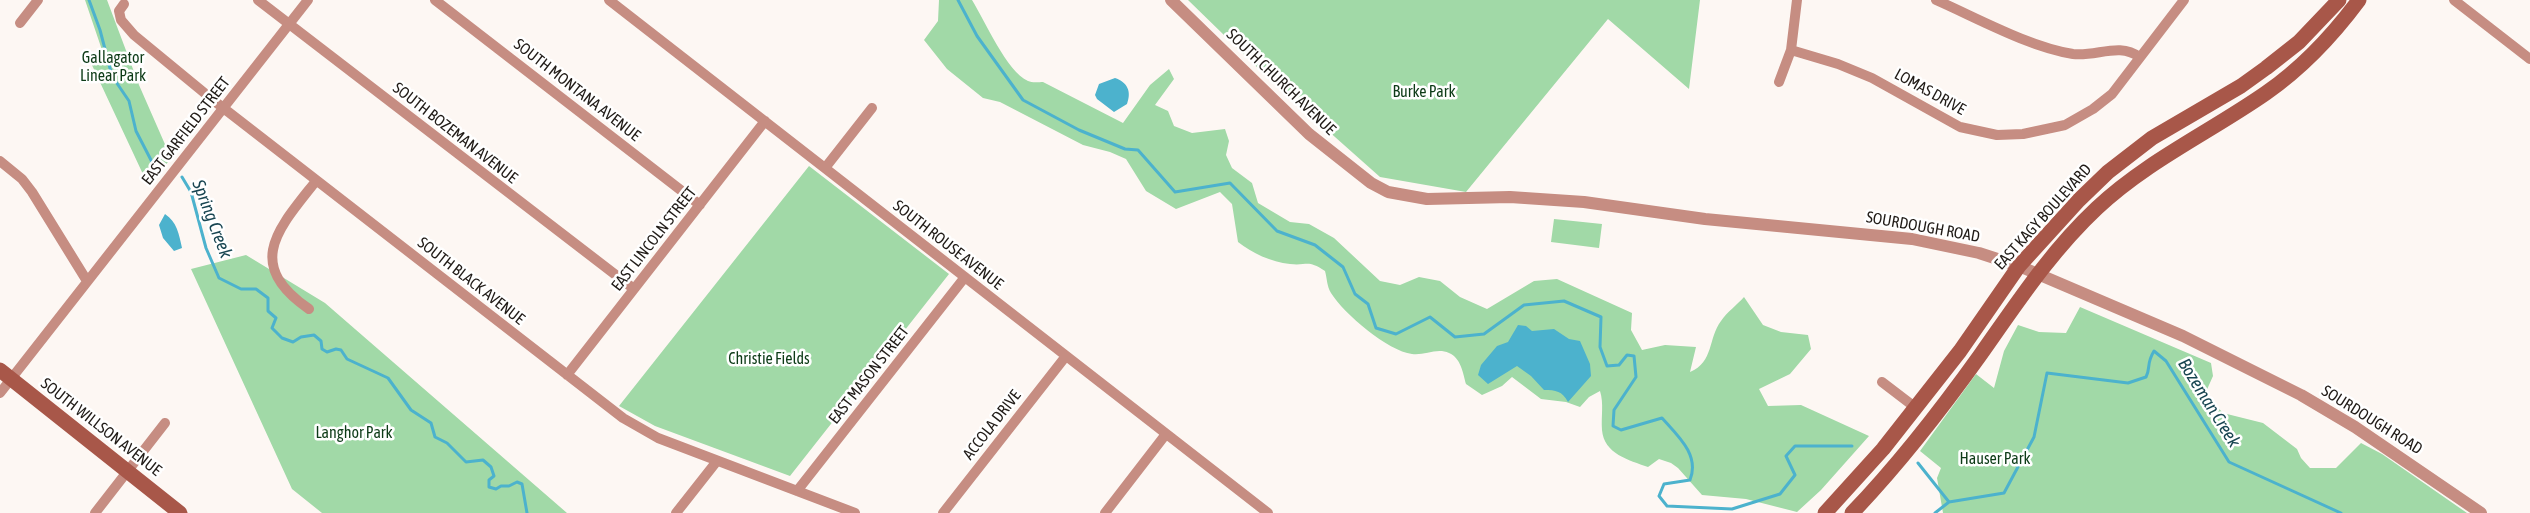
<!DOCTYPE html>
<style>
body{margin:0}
canvas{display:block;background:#fdf7f3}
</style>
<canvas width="2530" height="513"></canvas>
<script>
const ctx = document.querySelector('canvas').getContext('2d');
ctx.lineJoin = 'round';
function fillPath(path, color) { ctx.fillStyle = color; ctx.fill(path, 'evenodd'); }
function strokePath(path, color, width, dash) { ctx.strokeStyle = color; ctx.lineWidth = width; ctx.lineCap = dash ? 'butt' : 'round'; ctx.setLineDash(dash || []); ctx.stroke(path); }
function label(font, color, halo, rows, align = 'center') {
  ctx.font = font + ' "Asap Condensed",sans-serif'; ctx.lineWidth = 5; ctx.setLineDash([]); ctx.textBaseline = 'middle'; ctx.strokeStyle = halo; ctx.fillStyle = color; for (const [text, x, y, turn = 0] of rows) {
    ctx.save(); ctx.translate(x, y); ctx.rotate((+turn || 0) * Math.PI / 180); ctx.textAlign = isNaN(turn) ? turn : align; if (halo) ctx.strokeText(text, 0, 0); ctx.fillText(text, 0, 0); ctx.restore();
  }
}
const green = new Path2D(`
 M85,0H107L139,85L171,158L149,187L91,63L102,50Z
 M939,0H972C985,21 1007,72 1028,81C1032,83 1039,82 1043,82L1123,123L1150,85L1169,69L1174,79L1155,105L1168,111L1174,126L1192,133L1225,129L1229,141L1226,155L1232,168L1252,183L1258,203L1290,222L1309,224L1334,238L1380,281L1400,285L1419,277L1440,281L1460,297L1487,309L1534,281L1557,279L1632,313L1631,330L1642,350L1665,345L1696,347L1690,372C1714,362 1708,338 1721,321C1727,312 1737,305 1744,297L1763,325L1781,332L1808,335L1811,349L1790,374L1759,389L1768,406L1801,405L1869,436L1821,490L1797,512L1746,499L1702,495L1678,468L1671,463L1659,459L1648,467C1629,460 1604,454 1602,430C1601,416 1604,404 1600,391L1589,397L1580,407L1566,402L1541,399L1512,377L1502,386L1482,395L1466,384C1463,373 1461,358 1449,353C1437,347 1424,356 1412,354C1388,351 1344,314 1331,293C1327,287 1327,278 1325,271C1307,259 1308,266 1290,264C1271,262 1252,253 1238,242L1232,204L1220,192L1176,209L1146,191L1126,159L1110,152L1083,145L1000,102L983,98L947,69L924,40L938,21Z
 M1188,0H1700L1689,89L1608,19L1466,192L1380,177L1263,73Z
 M809,166L949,274L790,476L655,426L619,406Z
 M1554,219L1602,224L1599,248L1551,242Z
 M246,255L325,303L567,513H322L292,489L191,269Z
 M2080,307L2211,363L2213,376L2205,394L2223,413L2263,423L2297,449L2301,458L2310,468H2336L2361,443L2382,454L2467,513H1943L1937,478L1941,468L1920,451L1976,374L1994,388L2004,351L2018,325L2039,332L2066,333Z`);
const water = new Path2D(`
 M1115,78C1127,82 1132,91 1127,104L1114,112L1097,99L1095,95L1099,84Z
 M165,214C177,222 179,234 182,248L174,251L163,238L159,225Z
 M1518,325L1526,326L1532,331L1554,329L1569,339L1580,341L1590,364L1591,376L1568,402C1562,391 1556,390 1544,390L1531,376L1517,366L1488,384L1478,375L1481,365L1497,346L1508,342Z`);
const stream = new Path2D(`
 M89,0L100,30L112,76L129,101L136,131L152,162
 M958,0L977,36L1023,100L1079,130L1125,149L1138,150L1175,192L1230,183L1277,231L1315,245L1343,267L1355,294L1368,304L1376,328L1396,334L1430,317L1455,337L1484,334L1524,305L1564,301L1601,317L1600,347L1607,366L1619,365L1627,355L1634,356L1636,377L1614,410L1613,426L1621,430L1662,418C1678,436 1700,455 1690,480L1664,484L1659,496L1667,506L1732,509L1780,494L1795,475L1786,456L1795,446H1852
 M182,177L191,192L206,248L219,278L241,289H256L268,298V311L276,318L272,328L282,338L293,342L301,337L314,335L321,341L322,349L327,352L336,349L341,350L347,359L388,378L411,410L431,423L435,437L447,443L466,462L483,460L491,467L494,476L489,480V487L496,489L501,486H509L517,482L522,484L527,513
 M1918,463L1949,502
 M1935,513L1949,502L2004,493L2034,437L2047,373L2128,383L2146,377C2151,367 2146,364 2154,351L2166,361L2229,462L2341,513`);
const minor = new Path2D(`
 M258,0L634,289
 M435,0L700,205
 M609,0L1268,513
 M1936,0C1977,18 2029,47 2073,54C2096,57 2120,42 2139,57
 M2454,0L2530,59
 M124,4L119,11L121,20L134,35L213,100L623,418L658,438L855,513
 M20,23L38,0
 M1791,50L1838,64L1872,78L1960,127L1997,135L2023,134L2065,125L2093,109L2112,94L2184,0
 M1779,82L1791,50L1797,0
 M0,161L22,179L32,192L87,281
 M825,168L872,108
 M309,309C243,264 279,228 316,181
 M567,375L765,121
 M1882,382L1916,408
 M0,393L308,0
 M797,491L965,277
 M95,513L165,423
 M676,513L717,461
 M943,513L1066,356
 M1105,513L1166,434`);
const tertiary = new Path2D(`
 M1171,0L1309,134L1371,183L1388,192L1427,199L1510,197L1584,202L1705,219L1912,239L1979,253L2019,266L2183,336L2301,395L2355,427L2481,513`);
const secondary = new Path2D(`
 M0,370L180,513
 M1825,513L1883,449L1960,351L2019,266L2079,200L2108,172L2152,138L2241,86L2266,68L2299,42L2339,0
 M1852,513C1899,464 1941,410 1981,354C2017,303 2051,251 2097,208C2147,161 2210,132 2266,93C2302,68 2333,35 2359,0`);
const parkNames = [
 ["Gallagator",113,58],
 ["Linear Park",113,76],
 ["Burke Park",1424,92],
 ["Christie Fields",769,359],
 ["Langhor Park",354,433],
 ["Hauser Park",1995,459]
];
const streetNames = [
 ["SOUTH CHURCH AVENUE",1281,82,44],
 ["SOUTH MONTANA AVENUE",577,90,38],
 ["LOMAS DRIVE",1930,92,29],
 ["EAST GARFIELD STREET",186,131,-52],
 ["SOUTH BOZEMAN AVENUE",455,133,38],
 ["EAST KAGY BOULEVARD",2043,217,-48],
 ["SOURDOUGH ROAD",1923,227,10],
 ["EAST LINCOLN STREET",654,239,-52],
 ["SOUTH ROUSE AVENUE",948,245,38],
 ["SOUTH BLACK AVENUE",471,281,38],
 ["EAST MASON STREET",869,375,-52],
 ["SOURDOUGH ROAD",2372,420,32],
 ["ACCOLA DRIVE",992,425,-52],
 ["SOUTH WILLSON AVENUE",101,427,38]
];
const waterNames = [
 ["Spring Creek",212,219,69],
 ["Bozeman Creek",2209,403,58]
];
fillPath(green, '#a1d9a7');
fillPath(water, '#4cb2cd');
strokePath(stream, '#4cb2cd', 3);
strokePath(minor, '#c68d82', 10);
strokePath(tertiary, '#c68d82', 12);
strokePath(secondary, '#a85749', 15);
label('16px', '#0d3b17', '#fff', parkNames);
label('16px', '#201b17', '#fff', streetNames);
label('italic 18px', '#194652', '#fff', waterNames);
</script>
